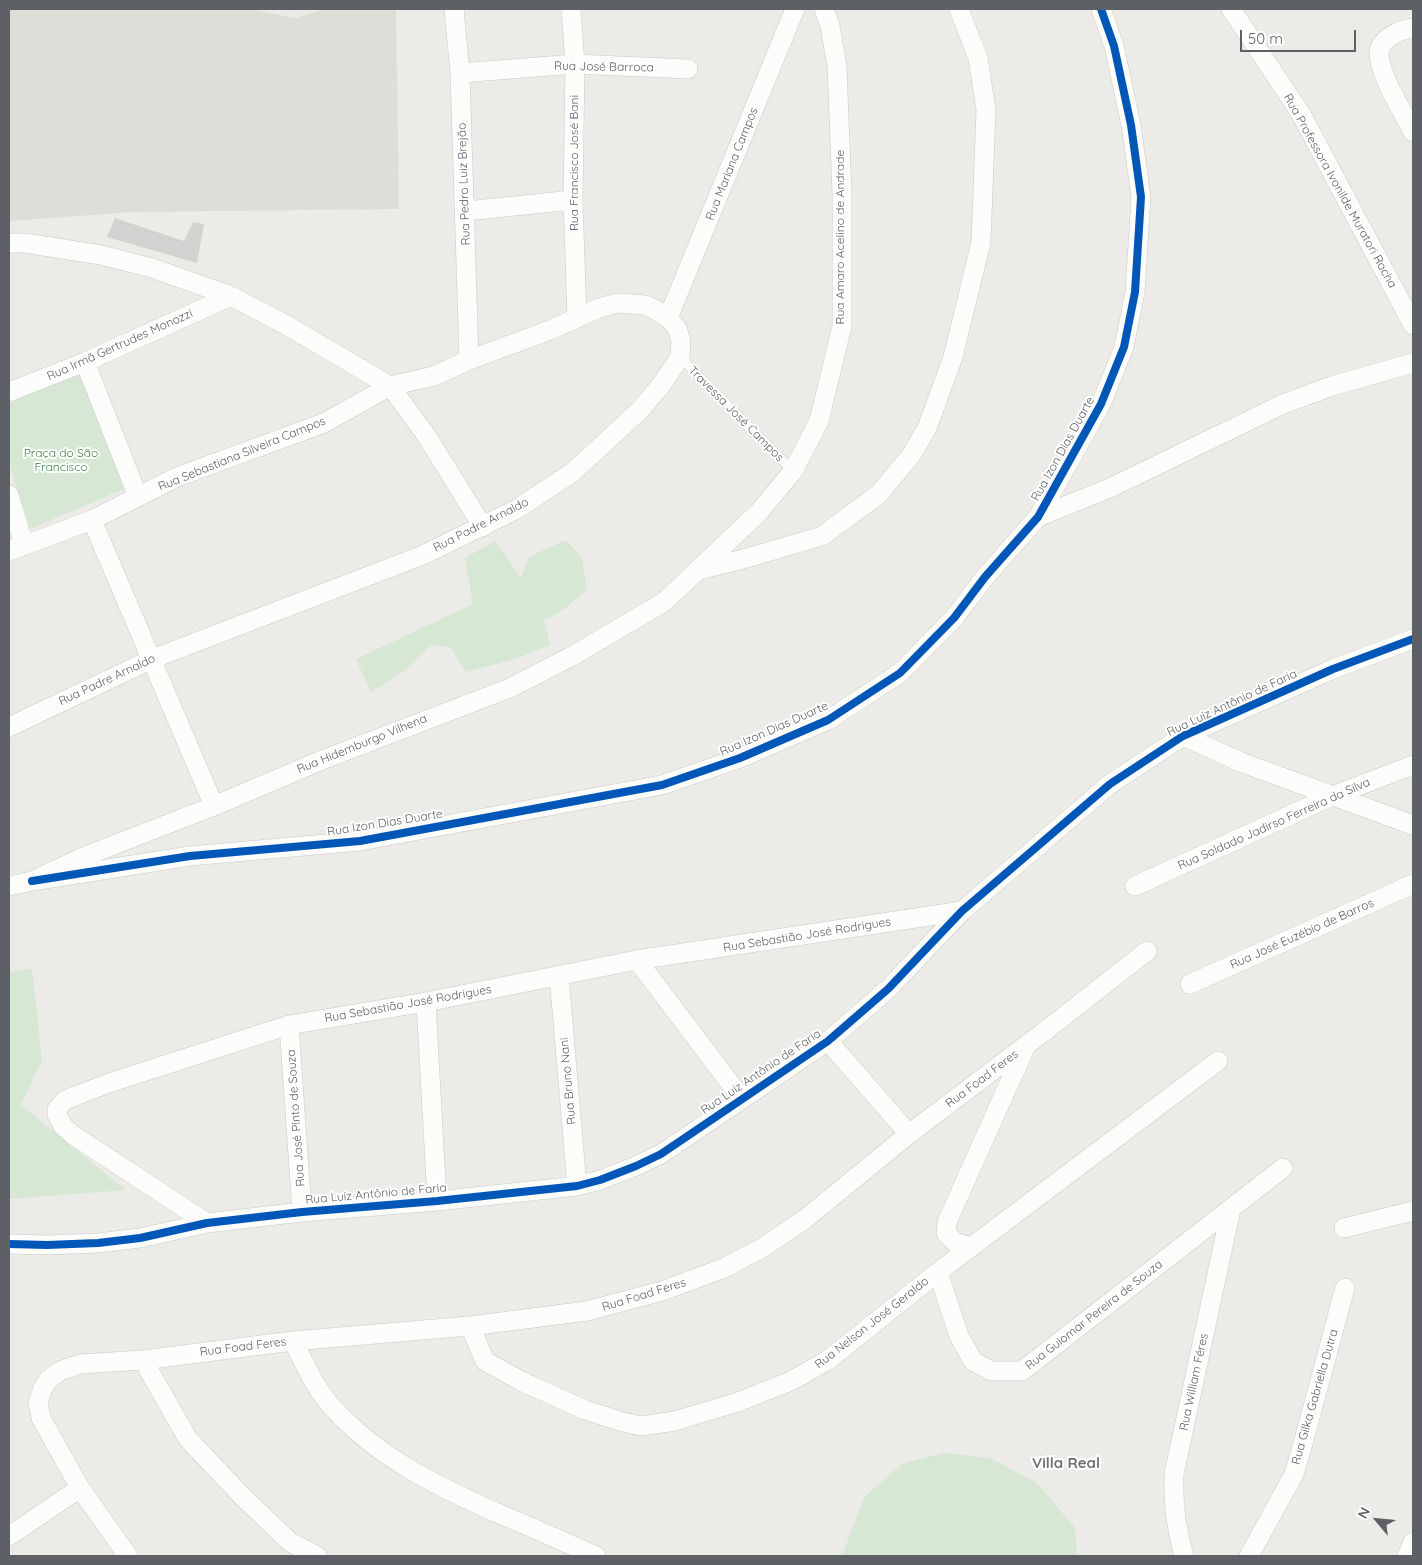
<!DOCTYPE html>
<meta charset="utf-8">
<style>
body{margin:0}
#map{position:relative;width:1422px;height:1565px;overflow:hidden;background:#ecebe7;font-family:Quicksand,sans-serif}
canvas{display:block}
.frame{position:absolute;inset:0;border:10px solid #5d6064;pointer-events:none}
.north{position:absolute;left:1352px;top:1495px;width:50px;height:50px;-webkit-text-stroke:4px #fff;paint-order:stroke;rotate:298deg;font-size:14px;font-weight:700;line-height:20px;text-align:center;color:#5d6064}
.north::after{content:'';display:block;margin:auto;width:18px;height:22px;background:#5d6064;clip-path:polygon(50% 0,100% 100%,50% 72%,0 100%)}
.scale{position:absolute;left:1240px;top:30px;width:116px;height:22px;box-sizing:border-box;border:2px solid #5d6064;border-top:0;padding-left:6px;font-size:15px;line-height:18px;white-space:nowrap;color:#5d6064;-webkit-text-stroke:4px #fff;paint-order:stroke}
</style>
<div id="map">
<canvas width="1422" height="1565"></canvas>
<div class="frame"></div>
<div class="north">N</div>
<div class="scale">50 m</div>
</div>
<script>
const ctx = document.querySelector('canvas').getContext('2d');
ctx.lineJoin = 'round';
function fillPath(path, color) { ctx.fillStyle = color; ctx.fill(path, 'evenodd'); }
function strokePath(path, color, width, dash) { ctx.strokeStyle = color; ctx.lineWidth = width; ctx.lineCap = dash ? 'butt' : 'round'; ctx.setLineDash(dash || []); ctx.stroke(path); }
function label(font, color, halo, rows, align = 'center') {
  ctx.font = font + ' Quicksand,sans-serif'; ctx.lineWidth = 4; ctx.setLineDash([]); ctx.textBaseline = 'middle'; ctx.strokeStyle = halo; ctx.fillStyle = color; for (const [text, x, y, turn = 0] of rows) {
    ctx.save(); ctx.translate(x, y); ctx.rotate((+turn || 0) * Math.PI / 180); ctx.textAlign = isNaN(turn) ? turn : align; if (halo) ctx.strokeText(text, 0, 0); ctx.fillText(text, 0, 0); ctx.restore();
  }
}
const education = new Path2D(`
 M9,9H248L295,18L325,9H396L399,209L133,212L9,221Z`);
const green = new Path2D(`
 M84,371L124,489L30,529L9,462V403Z
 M566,540L582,558L587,590L564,609L544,621L550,645L515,659L466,672L450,647L431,645L406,669L371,693L356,659L473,604L465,558L495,541L521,578L529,557Z
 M32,969L42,1060L21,1105L126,1190L9,1199V972Z
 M943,1453L990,1458L1037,1483L1075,1528L1077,1556H842L864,1497L902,1464Z`);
const building = new Path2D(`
 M115,218L184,241L193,222L204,224L197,263L107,237Z`);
const service = new Path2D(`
 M680,357L793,471`);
const minor = new Path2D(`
 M454,9L460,73L469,360
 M571,9L575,64L573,200L577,318
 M1231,9L1301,114L1413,325
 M1413,28C1401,29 1379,39 1379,54C1380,76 1403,112 1413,132
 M460,73L575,64L688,69
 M466,211L573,200
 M9,243H25L101,255L152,268L231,296L288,326L390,386L426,435L483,527
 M668,318L795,9
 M85,362L138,497
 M9,392L85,362L231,296
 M9,495L24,545
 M1038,517L1112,487L1283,404L1332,386L1413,363
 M92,520L214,806
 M9,551L92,520L177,477L324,423L390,386L434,376L469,360L550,330L599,308L618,303L645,305L656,310L668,318L677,328L681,341L680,357L662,384L640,410L573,472L517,509L423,555L152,659L9,727
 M699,570L740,560L822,536L879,494L912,454L927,428L953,357L981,242L986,110L978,58L959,9
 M1183,736L1243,763L1413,825
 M32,881L190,856L360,841L662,785L740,758L828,720L900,673L954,618L985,577L1038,517L1101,404L1124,347L1135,292L1141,197L1131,125L1114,46L1101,9
 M9,886L32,881L83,857L214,806L322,760L510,688L574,655L664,602L759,512L793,471L819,421L842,326V194L837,66L830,26L824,9
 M1135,886L1332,796L1413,765
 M637,960L742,1099
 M559,976L577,1186
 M1190,984L1413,884
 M426,1002L437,1201
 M289,1025L302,1212
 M828,1041L909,1134
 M207,1223L73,1135L63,1126L57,1115V1109L65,1100L109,1083L289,1025L426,1002L637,960L962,911
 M1344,1228L1413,1211
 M9,1244L47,1245L98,1243L140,1238L207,1223L302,1212L437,1201L577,1186L600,1180L636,1166L661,1154L828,1041L888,989L962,911L1110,784L1183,736L1333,669L1413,639
 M971,1247L955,1242L946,1233L947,1222L1024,1050
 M938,1272L959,1336L973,1361L991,1371H1022L1283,1168
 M470,1326L485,1361L521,1381L585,1410L623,1422L641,1426L675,1421L738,1402L791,1381L828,1360L938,1272L1218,1061
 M293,1341C305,1364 315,1389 334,1409C379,1458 435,1485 495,1512C529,1526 562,1541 596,1556
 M143,1360L188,1439L243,1497L290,1542L317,1556
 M9,1536L80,1488
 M128,1556L80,1488L41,1418L38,1403L43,1388L49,1379L60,1371L80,1364L143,1360L293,1341L470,1326L587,1311L662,1291L724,1268L762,1248L805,1219L909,1134L1045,1031L1147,951
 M1184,1556C1176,1526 1173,1505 1174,1474L1231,1209
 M1249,1556L1294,1474L1302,1447L1345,1288
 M1407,1556L1413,1542`);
const cycleway = new Path2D(`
 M32,881L190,856L360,841L662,785L740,758L828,720L900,673L954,618L985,577L1038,517L1101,404L1124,347L1135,292L1141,197L1131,125L1114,46L1101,9
 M9,1244L47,1245L98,1243L140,1238L207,1223L302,1212L437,1201L577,1186L600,1180L636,1166L661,1154L828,1041L888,989L962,911L1110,784L1183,736L1333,669L1413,639`);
const streetNames = [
 ["Rua José Barroca",604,67,1],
 ["Rua Francisco José Bani",574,163,-90],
 ["Rua Mariana Campos",732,164,-68],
 ["Rua Pedro Luiz Brejão",464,184,-92],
 ["Rua Professora Ivonilde Muratori Rocha",1340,191,61],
 ["Rua Amaro Acelino de Andrade",840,237,-90],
 ["Rua Irmã Gertrudes Monozzi",120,345,-24],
 ["Travessa José Campos",736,414,45],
 ["Rua Izon Dias Duarte",1063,449,-61],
 ["Rua Sebastiana Silveira Campos",242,454,-22],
 ["Rua Padre Arnaldo",481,525,-27],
 ["Rua Padre Arnaldo",107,680,-25],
 ["Rua Luiz Antônio de Faria",1232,703,-25],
 ["Rua Izon Dias Duarte",774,729,-24],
 ["Rua Hidemburgo Vilhena",362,744,-22],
 ["Rua Izon Dias Duarte",385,823,-9],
 ["Rua Soldado Jadirso Ferreira da Silva",1274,824,-24],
 ["Rua José Euzébio de Barros",1302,934,-24],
 ["Rua Sebastião José Rodrigues",807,935,-9],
 ["Rua Sebastião José Rodrigues",408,1004,-10],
 ["Rua Luiz Antônio de Faria",761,1072,-34],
 ["Rua Foad Feres",982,1079,-37],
 ["Rua Bruno Nani",568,1081,-95],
 ["Rua José Pinto de Souza",296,1118,-94],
 ["Rua Luiz Antônio de Faria",376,1194,-5],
 ["Rua Foad Feres",644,1295,-17],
 ["Rua Guiomar Pereira de Souza",1094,1315,-38],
 ["Rua Nelson José Geraldo",872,1323,-38],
 ["Rua Foad Feres",243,1347,-7],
 ["Rua William Féres",1194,1382,-78],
 ["Rua Gilka Gabriella Dutra",1315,1397,-74]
];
const parkNames = [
 ["Praça do São",61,453],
 ["Francisco",61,467]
];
const quarterNames = [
 ["Villa Real",1066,1463]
];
fillPath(education, '#dfddd7');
fillPath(green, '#d6e7d3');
fillPath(building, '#d3d2d0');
strokePath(service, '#c9c9c9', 10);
strokePath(minor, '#c9c9c9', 20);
strokePath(service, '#fcfcfb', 9);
strokePath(minor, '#fcfcfb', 19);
strokePath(cycleway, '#0057b8', 8);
label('12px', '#5d6064', '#fff', streetNames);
label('12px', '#3c833f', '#fff', parkNames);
label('bold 15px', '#6e7276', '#fff', quarterNames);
</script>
